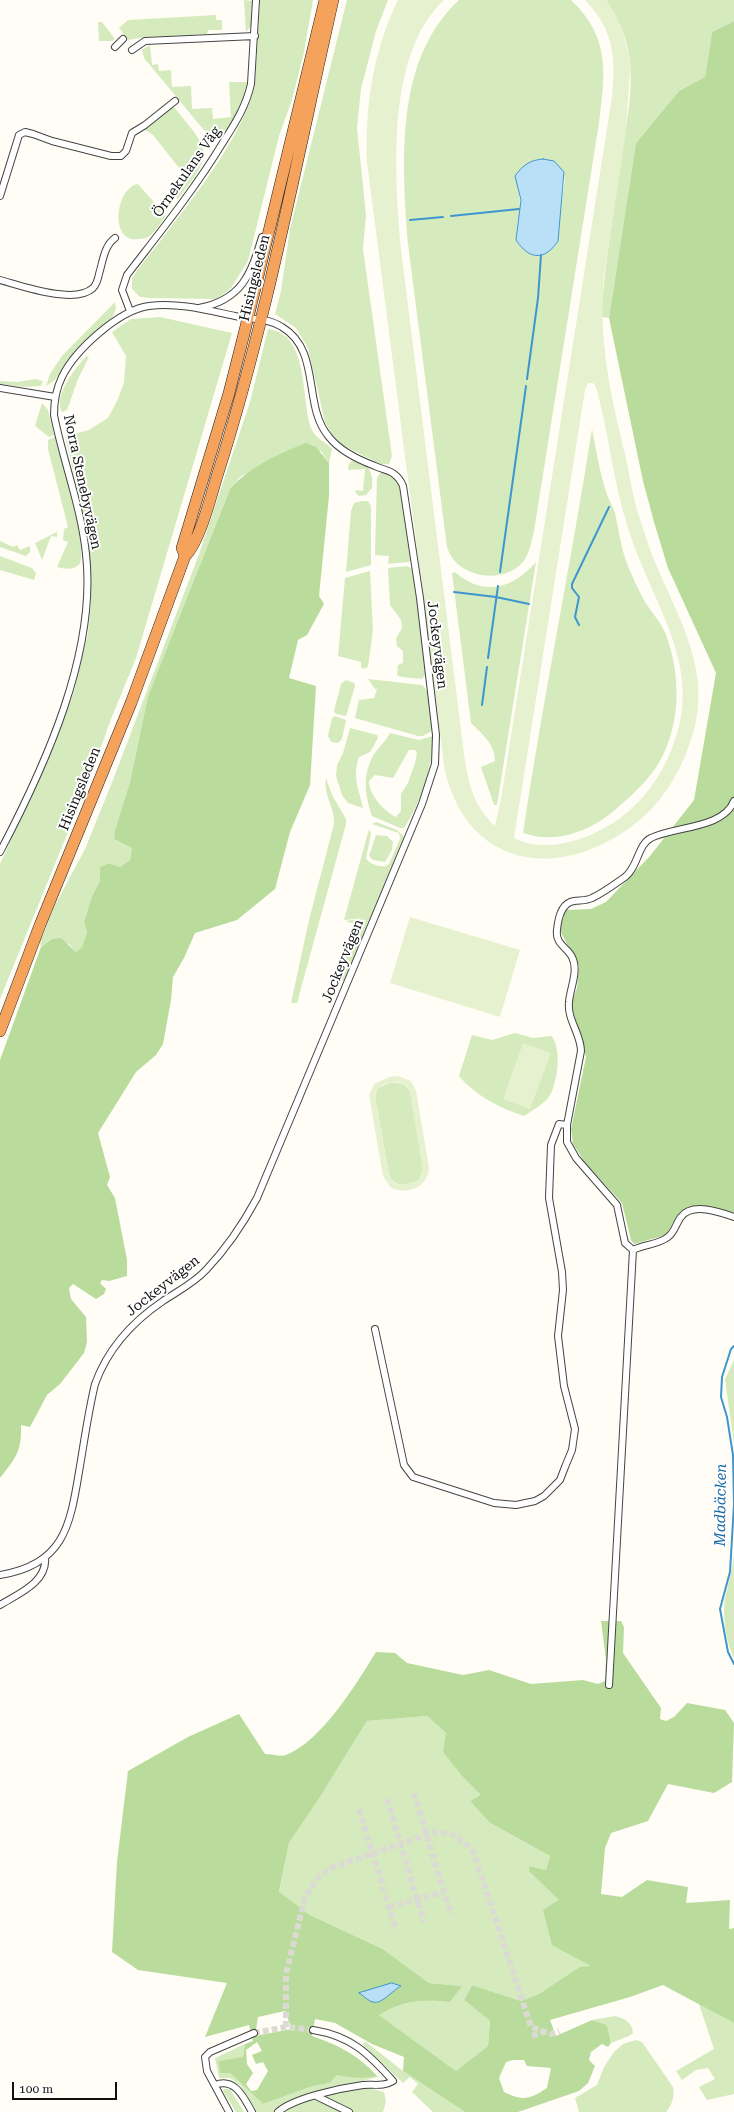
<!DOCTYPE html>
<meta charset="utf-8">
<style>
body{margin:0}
#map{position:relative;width:734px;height:2112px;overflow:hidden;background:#fffdf5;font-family:"Roboto Serif",serif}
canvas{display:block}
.scale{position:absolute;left:12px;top:2082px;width:105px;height:18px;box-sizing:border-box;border:2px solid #111;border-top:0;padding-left:5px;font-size:12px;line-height:14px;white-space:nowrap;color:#111;-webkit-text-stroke:3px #fff;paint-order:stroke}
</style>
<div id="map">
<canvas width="734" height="2112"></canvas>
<div class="scale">100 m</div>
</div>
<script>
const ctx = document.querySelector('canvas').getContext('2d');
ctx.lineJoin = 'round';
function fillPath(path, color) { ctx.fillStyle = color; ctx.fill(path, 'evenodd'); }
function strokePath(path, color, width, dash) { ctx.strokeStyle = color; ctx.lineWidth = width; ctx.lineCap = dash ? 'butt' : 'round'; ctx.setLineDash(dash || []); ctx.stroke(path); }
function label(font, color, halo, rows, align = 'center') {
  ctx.font = font + ' "Roboto Serif",serif'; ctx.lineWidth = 4; ctx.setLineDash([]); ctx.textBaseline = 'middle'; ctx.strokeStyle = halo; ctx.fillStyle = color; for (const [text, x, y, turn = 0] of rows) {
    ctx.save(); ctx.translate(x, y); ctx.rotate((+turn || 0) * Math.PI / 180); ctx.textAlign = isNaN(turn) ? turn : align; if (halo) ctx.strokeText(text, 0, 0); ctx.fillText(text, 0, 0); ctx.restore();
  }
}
const green = new Path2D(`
 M244,0L252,1L251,26L246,32Z
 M260,0H313L304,52L292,100L279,136L248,261L231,288L220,297L213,299L148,298L140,297L132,289V278C140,266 149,255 158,244C192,199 241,140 255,85Z
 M347,0H388L376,31L361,89L357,128L366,215L363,249L392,456L389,464H380L342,445L331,433L325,422L308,348L296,328L275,314L281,291L290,229Z
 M459,0H571C611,38 605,73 599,123L534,531C531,543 529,557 520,565C499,585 455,576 447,547L408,244C402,164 394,60 459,0ZM554,161L565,178L560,216L517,225C522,210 520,192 516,176L525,165Z
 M606,0H734V21L712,32L705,77L679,91L636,143L609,318L602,317V303C607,252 615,202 622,152C627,121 634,87 629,55C626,35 617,17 606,0Z
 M216,15V20H222V30H208L207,34L146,37L128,40L119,28L128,20Z
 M98,22H102L115,39L112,41H99Z
 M150,45L152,65L158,64L159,71L171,70L172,87L191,86L192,109L212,108L213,119L231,117L229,82H249C245,99 228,151 203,129L144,58L142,50Z
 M174,107C211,153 215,151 178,199L175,196L184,184V174L153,135L145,130L165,111Z
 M138,184L166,216C161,222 156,230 151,235C148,238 143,239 139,239C109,244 115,188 138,184Z
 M115,302L116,309L113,316L70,358L55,380L46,386L50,374L62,356Z
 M160,317L232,333L136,658L111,719L88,783L0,999V864L55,744L74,692L88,633L91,603L88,536L65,436L89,430L108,418L117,401L124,383L126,356L112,332L131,319Z
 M268,329C311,334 300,403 312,430C316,439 326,442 332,449L329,463L321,451H286L240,477L230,489L148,696L130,782L115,830L114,839L132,848L130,860L120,867L109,863L100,867V881L92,896L84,922L87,932L82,947L76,952L69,944L52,939L41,947L40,942L55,905L85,849L113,780L199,554L250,402Z
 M86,356L89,357L78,379L67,410L62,412C53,395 76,368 86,356Z
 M36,379L43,381L41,386L25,387L0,384V381L18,382Z
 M42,403L48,410L54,435L49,437L35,426Z
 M592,429C596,449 599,469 605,488C607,497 612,504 615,513C619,531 621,549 628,566C633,578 639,591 645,602C652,613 661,622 666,635C681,675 681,723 660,761C649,780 632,795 615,810C589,832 556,844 523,833C543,698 571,564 592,429Z
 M55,437C61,457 88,548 80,563C75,571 65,569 57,567L68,542L63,540L64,529L68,527L48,449V440Z
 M354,460C369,463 374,474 372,488L366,495L359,496L355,492L356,490L363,491L365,469L348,470L349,463Z
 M386,472L396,478L401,486L411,560L409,562L388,564L389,556L375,555L377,478L380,473Z
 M361,501H368L371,506V565L346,572L351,511L354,503Z
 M57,532V537L51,536L42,560L35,543Z
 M0,541L13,547L17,545L20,550L30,546V552L26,556L0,547Z
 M0,556L32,568L36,573L34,580L0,570Z
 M536,562L497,805H494L481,767L495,761C495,744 482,734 471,723L452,573L455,572C483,597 513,589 536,562Z
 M407,566L412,569L414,580L425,668V675L422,679L402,677L397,675L398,665L403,663V651L397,646L396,639L402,628L401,620L390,605L388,568Z
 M370,571L373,630L368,667L363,669L361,667V662L338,656L345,578Z
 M368,679L422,685C434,695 429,717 432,731L423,736H418L355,718L359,700L374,698L377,689H375Z
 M346,680L354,683L355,686L346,716L336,714L334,711L341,684Z
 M335,716L346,720L342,739L338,743L331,742L328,736L332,718Z
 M350,728L377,735L378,738L370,752L359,757C352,777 359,789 363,808L348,803L342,795L336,776L337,765L343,753Z
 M390,733L419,740L433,736C434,763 420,805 404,828H400L372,816C365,795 362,776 373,756C377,748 385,743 390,733ZM409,750H415L417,753L415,763L408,783L401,794V811L396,817C384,811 369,795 369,781L375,775L393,778Z
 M326,778L332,795L346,819V824L297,1003H291L309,920L334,824C335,807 323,795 326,778Z
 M376,822L397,830L404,837L344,981L337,978L336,973H340L354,926V924L346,921L365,918L344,920L369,829L371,834L366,858C369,864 379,867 386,866L389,864L400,839L399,833L372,824Z
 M376,835L387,836L393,842L392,850L385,862L373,860L369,856Z
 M515,1033L533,1038L551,1036C562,1047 558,1081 550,1095C546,1103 531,1111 524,1116C501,1109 475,1095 459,1076L472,1035L492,1040Z
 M390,1083C402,1082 408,1084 411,1096L423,1169L419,1180C409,1186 394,1188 389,1175L375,1096L378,1088Z
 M734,1360V1444L725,1379Z
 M734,1553V1658C725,1639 721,1610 727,1590C730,1576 733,1568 734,1553Z
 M427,1716L446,1733L463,1777L482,1795L470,1801L490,1823L550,1856L546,1870L530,1866L559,1900L592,1966L580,1968L539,1994L521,2001L472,1985L464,2000L490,2021L488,2046L456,2071L379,2015C404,2000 422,1999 450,2002L461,1986L429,1983L383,1949L310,1915L279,1893L289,1843L320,1797L367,1721Z
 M699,2004L734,2023V2094L707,2100L699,2087L715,2079L708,2068L696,2070L682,2080L676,2071L714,2049Z
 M615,2016C624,2018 633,2023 633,2033L629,2036L611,2043L607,2025L592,2020Z
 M636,2040L642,2042L673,2087C675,2096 672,2105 666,2112H579L575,2098L597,2085L604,2067L614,2052L623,2044Z
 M366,2042L403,2071L465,2112H433L412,2092L418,2084L410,2077L403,2083L362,2044Z
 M245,2044L243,2058L218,2061L220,2073H230L263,2104L313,2086L330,2083L337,2075L381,2076L289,2101L275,2112H257L240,2085L230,2078H219L215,2058Z
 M368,2088L384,2092L386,2102L383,2112H351L321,2097L349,2089Z
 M224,2089H230L244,2112H236L223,2091Z
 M313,2098H317L347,2112H280L285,2108Z`);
const forest = new Path2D(`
 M734,21V1215C719,1210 694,1198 681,1212C675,1217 671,1228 666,1235L634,1244L631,1240L622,1203L586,1164L573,1144L571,1129L586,1057L571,1004L577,988L579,966L560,931L565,910L591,909L606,902L650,856L694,800L716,673L668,568L654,522L643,481L609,318L636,143L679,91L705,77L712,32Z
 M306,443L316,447L329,463V496L319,596L324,604L307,635L298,640L289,678L316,686L310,785L290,832L275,889L237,920L195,933L184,958L173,977L171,1000L163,1044L156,1055L136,1072L98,1133L110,1177L107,1185L115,1198L127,1260V1276L109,1281L102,1280L100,1283L106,1289L104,1294L96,1299L73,1284L69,1288L71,1299L86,1317L87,1342L84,1353L60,1384L47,1395L30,1427L21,1425C22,1451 15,1459 0,1478V1060L41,947L52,939L61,938L76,952L82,947L87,932L84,922L92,896L100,881V867L109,863L120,867L130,860L132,848L114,839L115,830L130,782L148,696L230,489C249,467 280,453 306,443Z
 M601,1621H621L624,1627L623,1653L661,1708L660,1719L666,1721L674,1717L687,1703L725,1710L734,1723L732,1782L714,1793L668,1784L648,1821L611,1833L605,1848L601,1894L622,1897L647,1880L688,1887L686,1903L730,1900L729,1929L734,1928V2023L663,1985L630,1997L550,2020L556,2036L592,2020L607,2025L611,2043L608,2047L602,2044L591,2052L589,2060L595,2066L588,2083L579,2091L518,2112H465L403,2071L404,2057L372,2044L335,2023L315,2019L312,2036C338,2045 357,2054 377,2076C362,2079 351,2078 337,2075L330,2083L313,2086L263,2104L230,2073H220L218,2061L243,2057L245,2044L253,2041L249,2025L205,2037L227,1983L138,1970L112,1952L117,1862L128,1771L188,1737L239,1714L265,1754C271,1754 281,1757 286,1755C321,1742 357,1683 376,1652L395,1653L407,1663L463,1675L489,1670L531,1684L583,1680L598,1684L605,1681L606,1660ZM427,1716L446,1733L443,1752L463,1777L481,1795L470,1801L490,1823L550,1856L546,1870L530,1866L529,1871L559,1900L543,1910L552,1945L591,1966L580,1967L539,1994L521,2001L472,1985L464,2000L490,2021L488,2046L456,2071L379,2015C404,2000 422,1999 450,2002L462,1986L429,1983L383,1949L310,1915L279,1892L289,1843L320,1797L367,1721ZM401,1986L373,2002L359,1993ZM285,2011L292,2029L255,2036L258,2017ZM257,2042L262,2051L252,2055L256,2064L263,2062L268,2071L257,2090L251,2091L246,2084L253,2073L247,2064L246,2050ZM513,2060H524L527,2066L551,2068L547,2088C529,2100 523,2101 504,2092L499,2078L506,2062Z`);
const pitch = new Path2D(`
 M398,0H444C385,55 395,177 401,249L464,754C468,782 473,806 495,826L501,799L612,97C616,58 614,30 585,0H606L615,14L623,33L629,56L630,69L626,131L604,277C598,342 611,396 626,458C630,478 633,499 640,519C645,534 649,548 655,562C676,612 708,665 696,721C688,759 667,799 636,823C560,883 465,869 444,766L428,634L367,162C365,106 373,51 398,0ZM588,383H593L596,387C609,433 613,482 628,528C654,611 711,672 666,762C654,787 633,812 608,826C580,842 545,853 514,838L585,390Z
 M410,917L520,950L500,1017L390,983Z
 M523,1043L551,1053L530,1109L503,1099Z
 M398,1076L411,1081L416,1091L429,1168C428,1187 408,1195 391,1188L383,1176L369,1095L374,1084L389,1077ZM398,1082L407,1086L410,1093L423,1169L419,1180L402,1185L394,1183L389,1175L375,1096C377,1085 388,1083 398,1082Z`);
const water = new Path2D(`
 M543,159L554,161L564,172L558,241C545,261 529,260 516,240L521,200L515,176C523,165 530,160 543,159Z
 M392,1983L401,1986C393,1990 381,2005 373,2002C368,2001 363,1995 359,1993Z`);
const stream = new Path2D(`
 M451,216L519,209
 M410,220L443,217
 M527,379L538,298L541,255
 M500,572L526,386
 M454,592L496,597L529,604
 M579,625L575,617L579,597L572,588V584L609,507
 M488,658L498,586
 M482,705L487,667
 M734,1346L731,1349L722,1377L721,1397L727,1417L733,1455L734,1504L730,1572L720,1609L728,1652L734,1664`);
const streetTunnel = new Path2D(`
 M414,1793L451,1915
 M387,1799L424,1922
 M359,1809L396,1930
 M389,1907L444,1892
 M286,2027V1974L305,1898L319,1876L333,1867L434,1832L452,1834L465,1843L474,1853L531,2027L551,2034L559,2031
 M254,2033L286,2027L313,2030
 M532,2036L544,2032`);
const street = new Path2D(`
 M115,47L123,39
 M132,50L145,41L255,36
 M0,196L19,135L25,132L33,134L52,141L111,156H121L126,151L132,133L145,125L175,101
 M0,280C22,286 75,305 93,288C97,284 98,279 99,274C103,261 104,246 115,238
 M199,308C242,300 251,274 262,237
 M130,311L122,290L127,275C160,232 194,190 222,144C234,125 246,107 251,84L256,0
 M0,388L55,397
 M734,801C723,829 675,826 651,838C638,844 638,867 625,877C615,884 603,893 592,898C586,901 580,900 574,901C561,903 558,919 557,930C555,944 567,947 572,957C579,971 570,988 569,1002C567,1020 581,1034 581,1051L567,1125V1142L576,1158L617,1205L625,1243L633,1250C644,1244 658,1245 668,1237C675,1232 676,1223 681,1217C692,1202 720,1212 734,1217
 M0,852C45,766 97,653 86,554C81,506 63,461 54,415C54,402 56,389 62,377C75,350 119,310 149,306C177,302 207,310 235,316C251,319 268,318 282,327C322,351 302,406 329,437C340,451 359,460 375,466C381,469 389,470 394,474C398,477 401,481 403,486L420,598L436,735L435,764L422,804L257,1198C243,1224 226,1249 206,1270C194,1283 178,1291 163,1301C132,1322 108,1348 95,1384C88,1413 84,1443 79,1472C70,1527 63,1565 0,1575
 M375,1329L404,1465L413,1477L494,1503L516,1505L535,1501L544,1496L560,1480L565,1467L572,1450L575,1429L564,1386L558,1336L563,1290L562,1272L549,1198L551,1145L559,1124L567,1125
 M0,1605C18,1594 48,1582 45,1557
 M609,1685L633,1250
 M215,2085C235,2077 244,2098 252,2112
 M316,2096L349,2112
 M229,2112L207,2071L205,2057L210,2052L254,2033
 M278,2112C293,2098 341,2088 363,2085C374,2084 383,2087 393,2081C368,2053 351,2036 313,2030`);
const highway = new Path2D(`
 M185,556L182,548L229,393L244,334L325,0
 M0,1031L40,925L131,703L185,556C200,542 211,495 218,473C267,319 297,158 333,0`);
const streetNames = [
 ["Örnekulans Väg",187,172,-55],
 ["Hisingsleden",255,278,-76],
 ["Norra Stenebyvägen",82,482,78],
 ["Jockeyvägen",437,645,83],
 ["Hisingsleden",80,789,-68],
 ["Jockeyvägen",343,961,-68],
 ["Jockeyvägen",163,1286,-38]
];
const waterNames = [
 ["Madbäcken",721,1505,-89]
];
fillPath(green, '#d5ebbd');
fillPath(forest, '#b9dc9c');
fillPath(pitch, '#e6f2cf');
fillPath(water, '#b9e0f7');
strokePath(water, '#3f96cf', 1);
strokePath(stream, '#3f96cf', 2);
strokePath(streetTunnel, '#dbdad3', 6, [6, 3]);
strokePath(street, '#444', 8);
strokePath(highway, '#222', 12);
strokePath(street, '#fff', 6);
strokePath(highway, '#f5a25d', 11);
label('14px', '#111', '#fff', streetNames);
label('italic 15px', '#1768a6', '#fff', waterNames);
</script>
